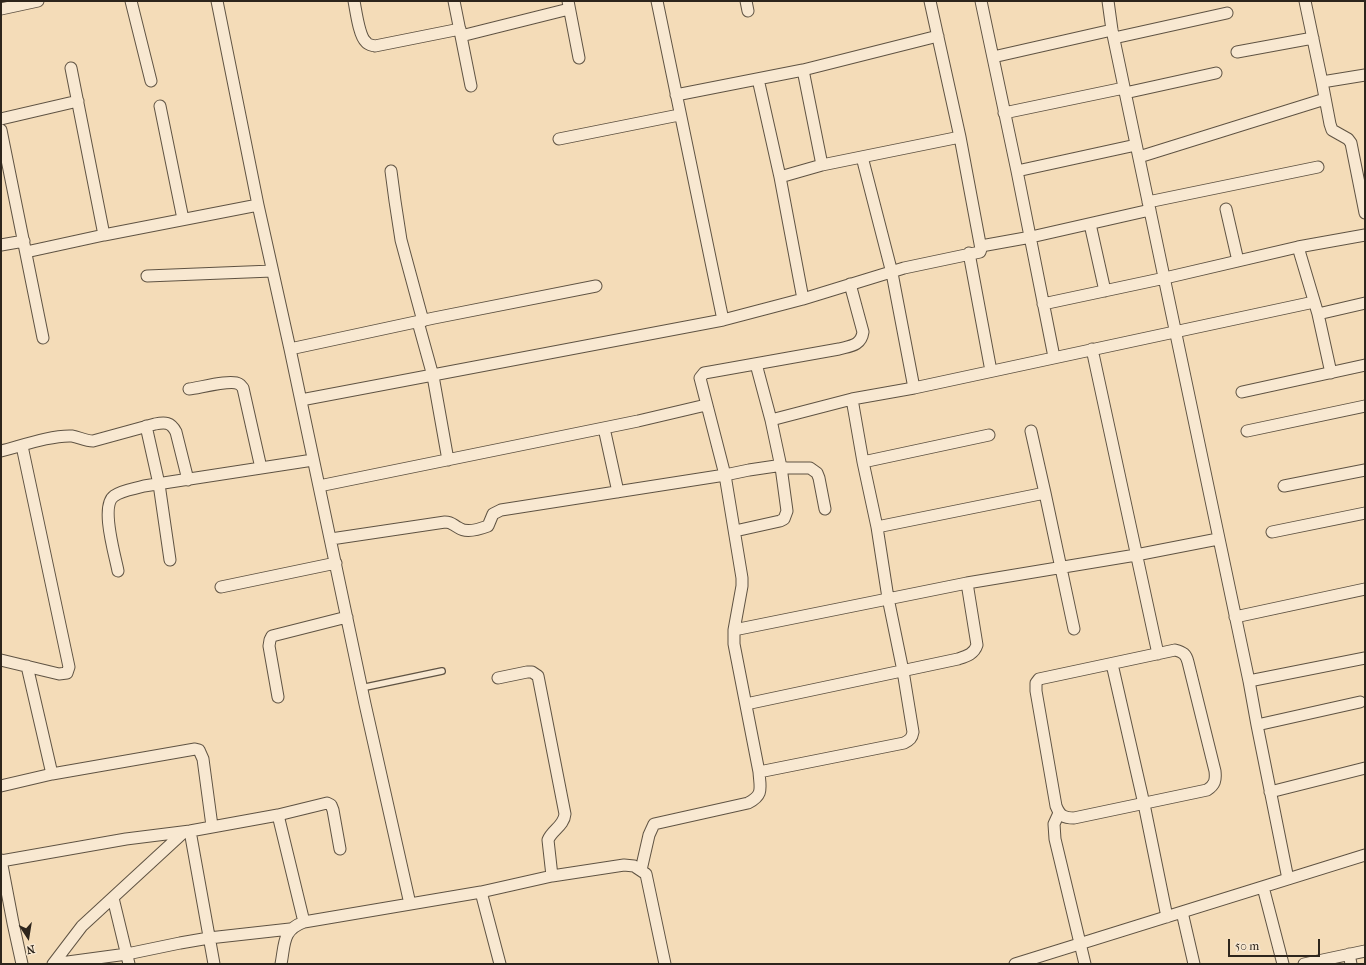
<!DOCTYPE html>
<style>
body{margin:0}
#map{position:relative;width:1366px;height:965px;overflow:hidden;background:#f4dcb8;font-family:"IM FELL French Canon",serif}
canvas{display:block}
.frame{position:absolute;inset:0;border:2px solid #2d251c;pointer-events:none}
.north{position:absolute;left:8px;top:917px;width:40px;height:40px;-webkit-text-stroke:3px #f8e8d1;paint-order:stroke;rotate:168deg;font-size:11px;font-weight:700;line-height:16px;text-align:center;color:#2d251c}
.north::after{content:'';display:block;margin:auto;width:14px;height:18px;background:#2d251c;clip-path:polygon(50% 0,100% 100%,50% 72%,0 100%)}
.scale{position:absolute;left:1228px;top:939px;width:92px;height:18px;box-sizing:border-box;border:2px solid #2d251c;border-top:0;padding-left:5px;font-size:12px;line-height:14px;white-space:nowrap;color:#2d251c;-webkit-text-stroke:3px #f8e8d1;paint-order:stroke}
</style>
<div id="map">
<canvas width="1366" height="965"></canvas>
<div class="frame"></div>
<div class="north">N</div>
<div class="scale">50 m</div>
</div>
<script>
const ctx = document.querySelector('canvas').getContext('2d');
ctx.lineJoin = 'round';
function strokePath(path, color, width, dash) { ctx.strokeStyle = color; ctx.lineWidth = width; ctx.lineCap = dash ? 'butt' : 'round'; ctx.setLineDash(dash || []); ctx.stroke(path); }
const service = new Path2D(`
 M361,688L442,671`);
const minor = new Path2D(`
 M131,1L151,81
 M217,1L258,205L290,349L365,704L410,904
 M354,1C356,11 359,36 366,42C368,45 371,45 375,46L460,29
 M454,1L471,86
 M568,1L579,58
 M657,1L723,320
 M746,1L748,11
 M981,1L1017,171L1054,357
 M1108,1L1112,30L1249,681L1257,725L1288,879
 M1305,1L1322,82L1330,124L1332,130L1348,139L1351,143L1365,213
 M1,9L38,1
 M461,36L569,9
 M1114,38L1227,13
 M1237,52L1313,38
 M993,57L1112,30
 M71,68L104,235
 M803,70L822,165
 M758,79L780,177L803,299
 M1322,82L1365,75
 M1125,93L1216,73
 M676,95L803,70L938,36
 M160,106L183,219
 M1004,113L1124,88
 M1,119L78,101
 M1,130L43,338
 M559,139L679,115
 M862,157L892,273L914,388
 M1139,157L1325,99
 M391,171L395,201L401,240L423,321
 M1017,171L1136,145
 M780,177L822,165L960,137
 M1148,202L1318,167
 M1226,209L1238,261
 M1090,224L1105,291
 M1,245L24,241
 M981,246L1031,237L1150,210
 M1298,247L1318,314L1331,373
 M26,252L104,235L258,205
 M969,253L991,371
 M147,276L272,271
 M1043,304L1165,278L1298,247L1365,235
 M1318,314L1365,303
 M418,322L433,376L448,460
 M290,349L434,318L596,286
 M1092,349L1158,654
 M189,389C199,388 231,379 239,384C241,385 242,387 243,388L261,468
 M1242,392L1365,365
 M301,400L723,320L803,299L904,268L980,252L981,249L960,137L930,1
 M771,420L852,399L914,388L1314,302
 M146,426L159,484L170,560
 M604,428L618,492
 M1031,431L1045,493L1074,629
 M1247,431L1365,406
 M1,451C21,446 51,435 72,436C79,437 85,441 93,441L155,424C165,422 171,422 176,432L188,480
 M863,462L989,435
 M319,486L638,421L706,405
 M1284,486L1365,470
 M877,527L1045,493
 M735,531L780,521L784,519L787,511L781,467L771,420L756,364
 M1272,532L1365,513
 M331,539L445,522C452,522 453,525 459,528C466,533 480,529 488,526L493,514L501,510L725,475L749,470L776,466L786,468H810L817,473L819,478L825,509
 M118,571C115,555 100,506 114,496C122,490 134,489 144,486L313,460
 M221,587L336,563
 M1235,617L1365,589
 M734,630L967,583L1136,555L1218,539
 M1175,650C1183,652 1186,654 1188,662L1215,771C1216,780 1215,785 1207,790L1074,818C1064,818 1060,816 1056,806L1036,691V683L1039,679Z
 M1,660L59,674L67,673L69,667L22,446
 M1112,664L1144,804L1167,917
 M27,666L52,774
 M498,678L527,672H532L538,676L565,814C564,826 552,830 548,840L552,876
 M1249,681L1365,658
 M278,697L269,646L270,640L272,636L347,617
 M746,704L958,659C967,656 974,654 977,645L967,583
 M1257,725L1360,702
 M759,772L904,743C910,740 912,738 913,732L903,671L888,598L877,527L863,462L852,399
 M1,786L52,774L195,749L199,750L203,759L212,826
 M1270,792L1365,768
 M1059,813L1054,824L1055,839L1085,964
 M278,815L304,922
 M190,831L214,964
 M1,860L13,923L22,964
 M1,861L126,839L190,831L278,815L327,803L331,805L333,810L340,849
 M641,870L649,835L654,824L748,803C764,795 760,788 759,772L734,644V630L742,586V578L725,475L700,378L704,373L710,372L839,349C850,346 861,346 863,332L850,284
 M1263,887L1283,964
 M481,892L500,964
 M113,898L129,964
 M1182,912L1194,964
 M1349,954L1351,964
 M53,964L127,954L180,943L209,938L290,929
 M53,964L82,926L184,832
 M281,964C285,944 282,930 304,922L481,892L552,876L624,865L634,866L646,874L665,964
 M1015,964L1365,855
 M1304,964L1365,951`);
strokePath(service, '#5f5343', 8);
strokePath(minor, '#5f5343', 13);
strokePath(service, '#f8e8d1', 5.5);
strokePath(minor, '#f8e8d1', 11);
</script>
